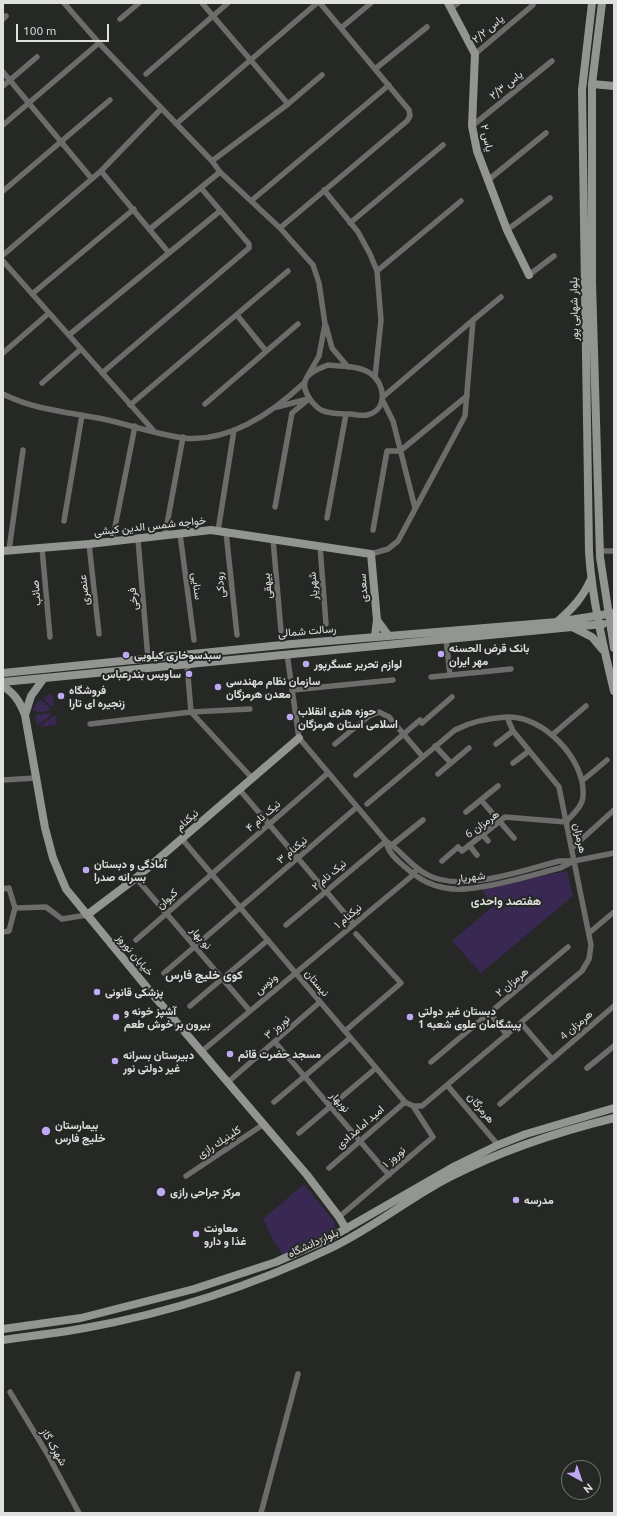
<!DOCTYPE html>
<meta charset="utf-8">
<style>
body{margin:0}
#map{position:relative;width:617px;height:1516px;overflow:hidden;background:#252825;font-family:Ubuntu,sans-serif}
canvas{display:block}
.frame{position:absolute;inset:0;border:4px solid #dfe1df;pointer-events:none}
.north{position:absolute;left:561px;top:1460px;width:40px;height:40px;box-sizing:border-box;background:#252825;border:1px solid #6f726f;border-radius:50%;rotate:140deg;font-size:11px;font-weight:700;line-height:16px;text-align:center;color:#dfe1df}
.north::after{content:'';display:block;margin:auto;width:14px;height:18px;background:#c1a8f3;clip-path:polygon(50% 0,100% 100%,50% 72%,0 100%)}
.scale{position:absolute;left:16px;top:24px;width:93px;height:18px;box-sizing:border-box;border:2px solid #dfe1df;border-top:0;padding-left:5px;font-size:12px;line-height:14px;white-space:nowrap;color:#dfe1df;-webkit-text-stroke:3px #252825;paint-order:stroke}
</style>
<div id="map">
<canvas width="617" height="1516"></canvas>
<div class="frame"></div>
<div class="north">N</div>
<div class="scale">100 m</div>
</div>
<script>
const ctx = document.querySelector('canvas').getContext('2d');
ctx.lineJoin = 'round';
function fillPath(path, color) { ctx.fillStyle = color; ctx.fill(path, 'evenodd'); }
function strokePath(path, color, width, dash) { ctx.strokeStyle = color; ctx.lineWidth = width; ctx.lineCap = dash ? 'butt' : 'round'; ctx.setLineDash(dash || []); ctx.stroke(path); }
function label(font, color, halo, rows, align = 'center') {
  ctx.font = font + ' Ubuntu,Vazirmatn,sans-serif'; ctx.lineWidth = 4; ctx.setLineDash([]); ctx.textBaseline = 'middle'; ctx.strokeStyle = halo; ctx.fillStyle = color; for (const [text, x, y, turn = 0] of rows) {
    ctx.save(); ctx.translate(x, y); ctx.rotate((+turn || 0) * Math.PI / 180); ctx.textAlign = isNaN(turn) ? turn : align; if (halo) ctx.strokeText(text, 0, 0); ctx.fillText(text, 0, 0); ctx.restore();
  }
}
const green = new Path2D(`
 M51,694L53,696L54,706L51,707L43,698Z
 M40,699L50,708L49,711L37,712L33,709Z
 M50,713L51,715L37,726L35,715Z
 M53,716H56V725L39,727Z
 M567,871L573,896L481,973L452,941L492,907L481,888Z
 M304,1184L333,1220L336,1228L331,1231L283,1255L273,1240L263,1219Z`);
const street = new Path2D(`
 M64,3L99,43L212,161L220,172L280,228L313,265L319,283L325,324L319,356L307,377
 M202,3L288,104
 M451,8L458,3
 M3,19L6,16
 M120,19L139,3
 M341,28L371,3
 M475,54L533,5
 M375,69L427,27
 M3,72L92,179
 M146,74L228,3
 M3,86L37,57
 M176,124L317,3
 M3,125L99,43
 M472,126L552,61
 M212,161L288,104L322,75
 M101,171L169,253
 M487,181L546,133
 M324,190L358,232L370,254L377,271L381,320L375,377
 M3,191L110,100
 M251,201L389,85
 M350,223L443,145
 M280,228L407,121L410,116L409,110L320,3
 M150,229L220,172
 M507,230L550,198
 M3,255L101,171L161,109
 M3,261L153,430
 M377,271L461,201
 M529,275L554,256
 M32,294L134,209
 M237,315L266,351
 M326,326L332,348L348,367
 M69,335L220,211
 M3,353L49,313
 M328,365C341,366 359,366 370,373C386,384 388,410 367,415C362,416 356,415 351,414C342,414 329,414 321,410C312,404 299,388 307,377C313,370 321,368 328,365Z
 M102,373L249,248V244L201,188
 M42,383L81,349
 M3,394C34,410 69,412 103,419C130,425 156,434 183,438C229,443 273,412 304,383
 M384,396L473,320
 M383,401L393,421L415,508
 M205,404L298,324
 M130,405L288,271
 M277,407L308,399
 M275,507L292,413L309,399
 M327,518L346,414
 M64,521L82,415
 M373,530L387,451H400L467,396
 M218,531L234,430
 M226,532L237,635
 M180,534L194,640
 M165,535L183,437
 M138,539L148,659
 M273,539L281,631
 M112,542L135,426
 M89,544L99,634
 M320,546L326,624
 M42,548L50,637
 M9,550L23,450
 M600,551H614
 M371,554L388,549L398,541L465,416L473,320L501,297
 M446,639L450,675
 M287,654L299,738L386,841C401,850 410,866 426,874C460,894 523,870 559,861H574L614,853
 M187,664L191,712L252,778
 M431,677L511,669
 M292,690L393,680
 M90,724L191,712L250,709
 M552,735L586,706
 M335,744L369,716L379,712L389,717L423,757
 M496,744L513,731
 M435,746L451,763
 M513,763L529,751
 M438,774L469,748
 M356,775L420,720L422,723L452,697
 M3,780L36,778
 M582,781L607,760
 M239,789L353,923
 M481,800L514,838
 M466,812L498,786
 M483,835L488,841
 M182,839L405,1102L413,1106H422L582,971L589,959L591,945L559,787L513,731L507,717C488,718 472,721 455,730L367,804
 M386,841C388,853 397,860 405,867C417,878 430,886 446,888C473,894 531,875 560,868L572,862
 M392,845L423,820
 M469,845L477,855
 M572,848L614,810
 M442,861L458,847L462,851L505,817L566,822C572,815 583,806 583,796C586,760 543,715 507,717
 M136,878L250,1011
 M3,889L9,888L15,908L9,931L3,932
 M15,908L46,907L62,919L87,915
 M286,925L386,841
 M589,933L614,912
 M136,940L328,773
 M164,973L357,807
 M190,1006L268,940
 M490,1013L507,1035
 M521,1023L552,1059
 M345,1031L401,983L356,934
 M275,1042L389,1175
 M201,1052L413,875L417,869
 M431,1062L568,947
 M587,1068L614,1046
 M228,1082L320,1002
 M447,1085L498,1145
 M274,1102L350,1038
 M500,1104L614,1006
 M299,1133L376,1068
 M329,1168L405,1102
 M186,1176L264,1124
 M339,1217L433,1137L413,1106
 M10,1392L48,1455L79,1513
 M261,1513L298,1374`);
const secondary = new Path2D(`
 M448,3L475,54L472,126L477,151L507,230L529,275
 M592,3L582,90L589,552C592,599 603,645 614,691
 M602,3L592,84V282L600,557L614,648
 M592,84L614,86
 M3,551L89,544L211,530L371,554L377,620L375,636
 M377,620L388,635
 M558,621C573,608 583,597 591,579
 M574,628L592,637L602,649
 M3,673L292,644L557,622L614,613
 M3,682L603,624
 M3,686C15,694 20,702 25,715L45,828L53,858L66,889L154,996L307,1175L339,1217L346,1229
 M25,715L31,696L44,678
 M87,915L136,878L299,738
 M3,1329L81,1318L194,1289L276,1262L328,1239L455,1166L498,1145L526,1134L614,1108
 M3,1340C30,1336 58,1333 85,1328C169,1313 254,1285 331,1248C373,1228 409,1198 450,1177C502,1150 557,1132 614,1118`);
const markers = [
 [441,654,4,"#c1a8f3"],
 [126,655,4,"#c1a8f3"],
 [306,664,4,"#c1a8f3"],
 [189,674,4,"#c1a8f3"],
 [218,687,4,"#c1a8f3"],
 [61,696,4,"#c1a8f3"],
 [290,717,4,"#c1a8f3"],
 [86,870,4,"#c1a8f3"],
 [97,992,4,"#c1a8f3"],
 [116,1017,4,"#c1a8f3"],
 [410,1017,4,"#c1a8f3"],
 [230,1054,4,"#c1a8f3"],
 [115,1061,4,"#c1a8f3"],
 [46,1131,5,"#c1a8f3"],
 [161,1192,5,"#c1a8f3"],
 [516,1200,4,"#c1a8f3"],
 [196,1234,4,"#c1a8f3"]
];
const streetNames = [
 ["یاس ۲/۲",488,29,-40],
 ["یاس ۲/۳",506,85,-39],
 ["یاس ۲",487,138,78],
 ["بلوار شهابی پور",574,309,-91],
 ["خواجه شمس الدين كيشی",150,526,-6],
 ["رودکی",220,585,-96],
 ["سنایی",197,586,83],
 ["بیهقی",267,586,-95],
 ["شهریار",313,586,-95],
 ["سعدی",363,588,-95],
 ["عنصری",84,590,-96],
 ["صائب",36,593,-95],
 ["فرخی",133,599,-95],
 ["رسالت شمالی",307,631,-5],
 ["نیک نام ۴",263,816,-41],
 ["نیکنام",187,820,-41],
 ["هرمزان 6",482,824,-36],
 ["هرمزان",580,838,78],
 ["نیکنام ۳",292,850,-40],
 ["نیک نام ۲",329,875,-40],
 ["شهریار",471,877,-7],
 ["کیوان",167,899,-42],
 ["نیکنام ۱",348,916,-40],
 ["نو بهار",201,938,49],
 ["خیابان نوروز",135,955,50],
 ["هرمزان ۲",512,982,-40],
 ["نیستان",317,983,50],
 ["ونوس",266,984,-40],
 ["هرمزان 4",576,1025,-41],
 ["نوروز ۳",277,1027,-41],
 ["نوبهار",340,1102,49],
 ["هرمزگان",481,1108,50],
 ["امید امامدادی",360,1127,-41],
 ["كلينيك رازی",219,1142,-33],
 ["نوروز ۱",394,1157,-41],
 ["بلوار دانشگاه",313,1243,-25],
 ["شهرک گاز",54,1447,60]
];
const poiNames = [
 ["بانک قرض الحسنه",449,648],
 ["مهر ایران",449,661],
 ["سبدسوخاری کیلویی",134,655],
 ["لوازم تحریر عسگرپور",314,664],
 ["ساویس بندرعباس",181,674,"right"],
 ["سازمان نظام مهندسی",226,681],
 ["معدن هرمزگان",226,694],
 ["فروشگاه",69,690],
 ["زنجیره ای تارا",69,703],
 ["حوزه هنری انقلاب",298,711],
 ["اسلامی استان هرمزگان",298,724],
 ["آمادگی و دبستان",94,864],
 ["بسرانه صدرا",94,877],
 ["پزشکی قانونی",105,992],
 ["آشپز خونه و",124,1011],
 ["بیرون بر خوش طعم",124,1024],
 ["دبستان غیر دولتی",418,1011],
 ["پیشگامان علوی شعبه 1",418,1024],
 ["مسجد حضرت قائم",238,1054],
 ["دبیرستان بسرانه",123,1055],
 ["غیر دولتی نور",123,1068],
 ["بیمارستان",55,1125],
 ["خلیج فارس",55,1138],
 ["مرکز جراحی رازی",170,1192],
 ["مدرسه",524,1200],
 ["معاونت",204,1228],
 ["غذا و دارو",204,1241]
];
const neighbourhoodNames = [
 ["هفتصد واحدی",506,901],
 ["کوی خلیج فارس",204,975]
];
fillPath(green, '#382852');
strokePath(street, '#6c6d6b', 5.5);
strokePath(secondary, '#929592', 8);
for (const [x, y, r, color] of markers) { const dot = new Path2D(); dot.arc(x, y, r, 0, 2 * Math.PI); ctx.fillStyle = color; ctx.fill(dot); strokePath(dot, '#252825', 1.5); }
label('11px', '#dfe1df', '#252825', streetNames);
label('bold 11px', '#dfe1df', '#252825', poiNames, 'left');
label('bold 12px', '#dfe1df', '#252825', neighbourhoodNames);
</script>
